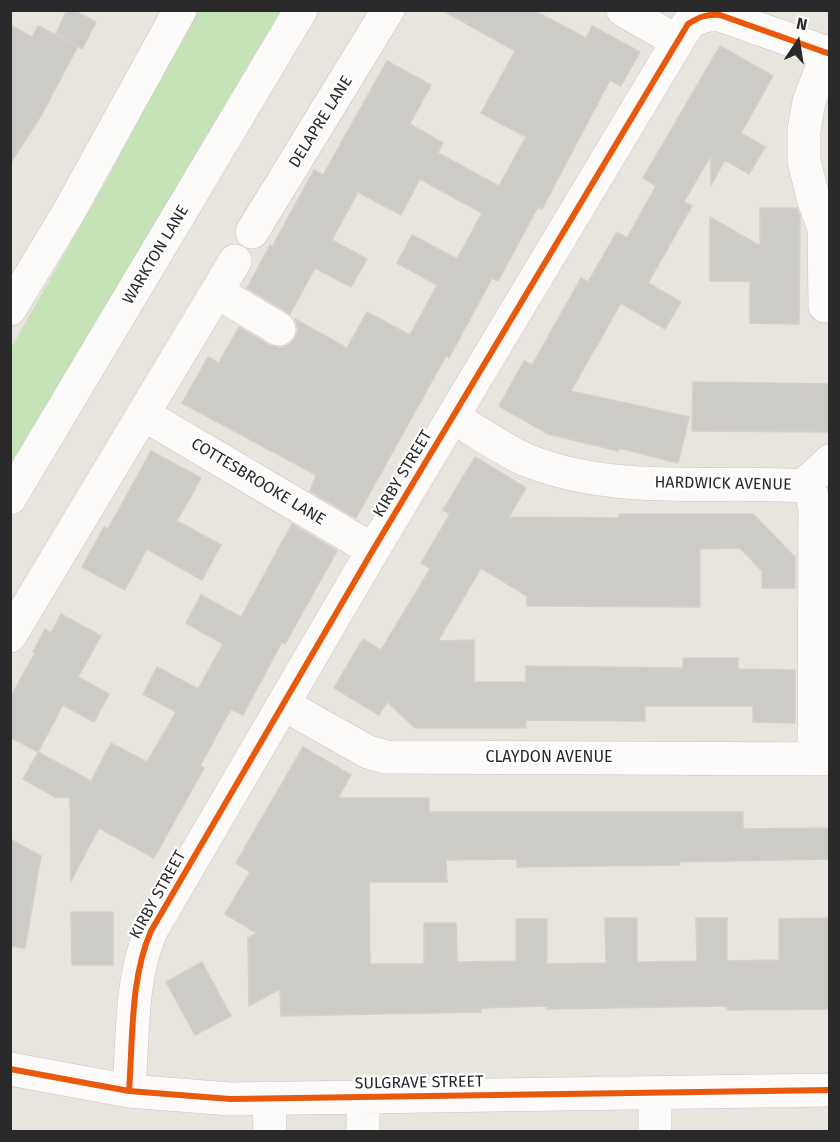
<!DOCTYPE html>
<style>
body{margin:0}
#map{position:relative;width:840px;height:1142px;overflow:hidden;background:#e8e5de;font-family:"Fira Sans",sans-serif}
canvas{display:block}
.frame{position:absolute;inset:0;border:12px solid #292929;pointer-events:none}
.north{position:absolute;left:768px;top:12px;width:60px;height:60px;-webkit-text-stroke:4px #fff;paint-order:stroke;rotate:12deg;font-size:16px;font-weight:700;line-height:24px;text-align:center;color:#292929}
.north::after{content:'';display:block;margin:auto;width:21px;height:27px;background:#292929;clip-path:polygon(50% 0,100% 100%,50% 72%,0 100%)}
</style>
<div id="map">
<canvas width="840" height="1142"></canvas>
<div class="frame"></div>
<div class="north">N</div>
</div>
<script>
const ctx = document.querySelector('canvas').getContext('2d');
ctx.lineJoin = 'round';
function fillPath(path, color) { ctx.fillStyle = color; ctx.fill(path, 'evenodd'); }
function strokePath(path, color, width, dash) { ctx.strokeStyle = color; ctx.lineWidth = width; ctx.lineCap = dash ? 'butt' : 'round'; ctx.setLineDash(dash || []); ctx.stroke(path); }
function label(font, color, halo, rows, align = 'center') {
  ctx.font = font + ' "Fira Sans",sans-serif'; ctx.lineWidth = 4.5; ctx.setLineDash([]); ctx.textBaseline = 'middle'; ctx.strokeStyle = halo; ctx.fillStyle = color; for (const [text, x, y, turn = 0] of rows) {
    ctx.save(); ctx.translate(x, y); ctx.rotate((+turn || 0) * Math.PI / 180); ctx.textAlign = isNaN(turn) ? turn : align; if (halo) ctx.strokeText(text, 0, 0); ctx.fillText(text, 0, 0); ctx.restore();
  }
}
const green = new Path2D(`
 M196,11H284L11,464V348L110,174Z`);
const building = new Path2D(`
 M67,10H73L96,22L82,49L56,33Z
 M442,10H533L586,38L592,26L640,52L621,86L610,80L542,209L538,207L498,281L492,278L449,358L446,356L356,518L310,491L316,475L182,403L208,357L219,363L239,327L269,345L279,348L289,345L295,338L298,329L295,319L347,348L367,312L410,335L437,285L397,263L412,235L457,259L482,213L420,179L401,215L358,192L332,240L367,259L351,287L315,268L290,314L247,288L270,245L272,247L314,170L323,175L387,61L431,85L410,124L443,143L438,153L499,186L526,137L481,113L515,51Z
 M10,25L32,37L38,26L78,46L41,116L10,164Z
 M720,46L773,76L741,133L765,147L749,174L725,160L711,185V155L684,202L692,206L648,283L681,302L665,329L621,303L571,391L689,417L678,463L619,448L618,451L548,434L499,406L524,361L532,365L581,278L588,282L617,232L627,238L656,186L643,178Z
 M760,208H797L800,217L799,324L750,323V281H710V217L760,246Z
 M693,382L830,384V432L692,431Z
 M151,451L201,478L177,521L221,545L202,580L147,549L125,590L82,567L104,527L108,529Z
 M475,457L526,488L509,517L619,518V514H753L795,557V588H762V571L740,548L700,549V607L527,606V596L481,568L438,641L474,640V682H526V666L683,668V658H738V669L795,670V723L753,722V706H645V721L526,720V728H415L387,702L379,715L334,688L363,639L381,650L430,569L421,563L450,514L443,510Z
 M292,524L337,551L285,644L282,642L243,715L231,709L200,766L204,768L154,858L99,828L71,881L70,798L55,797L23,779L38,752L91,781L111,743L147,762L176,712L143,694L157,667L198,689L223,644L186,623L201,595L241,617Z
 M61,614L101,636L78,677L109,694L94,722L63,705L38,752L10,737V698L35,653L33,652L45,629L51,633Z
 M303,747L351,775L338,798H429V812H743V829L830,828V859L680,862V865L517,867V859L446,860L447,882H369L370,964H424V923H456L457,962L516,961V919H547V964L606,963L605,918H637V962L697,961L696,918H727V961L779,960V919L830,918V1009L727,1010V1006L547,1009V1006L481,1008V1012L281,1016L280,989L249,1006L248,938L257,933L225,914L250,872L236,863Z
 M10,839L41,856L25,948L10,946Z
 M71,912H113V965H72Z
 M202,962L231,1016L195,1035L166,982Z`);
const minor = new Path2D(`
 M623,10L677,41
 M252,232L388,10
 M217,292L279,329
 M825,306L824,228L814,201L804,161V130L809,102L827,54
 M10,309L67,215L180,10
 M143,414L373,550
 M453,417C475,430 506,452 529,461C615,495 712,480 803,486L811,493L815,508L814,759
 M803,486L830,461
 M10,498L301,10
 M10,636L235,261
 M283,704L368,752L386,757L830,759
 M10,1069L129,1091L230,1099L830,1090
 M129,1091C133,1039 130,979 151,931L373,550L688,24C699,17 706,14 720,15L830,54
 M655,1093V1132
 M269,1098L270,1132
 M363,1132V1098`);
const cycleway = new Path2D(`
 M10,1069L129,1091L230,1099L830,1090
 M129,1091C133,1039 130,979 151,931L373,550L688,24C699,17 706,14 720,15L830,54`);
const streetNames = [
 ["DELAPRE LANE",321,122,-58],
 ["WARKTON LANE",156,255,-59],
 ["KIRBY STREET",403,474,-59],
 ["COTTESBROOKE LANE",258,482,31],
 ["HARDWICK AVENUE",723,484,1],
 ["CLAYDON AVENUE",549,758],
 ["KIRBY STREET",158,895,-61],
 ["SULGRAVE STREET",419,1083,-1]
];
fillPath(green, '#c6e3b8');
fillPath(building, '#cdcbc5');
strokePath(building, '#d3d0cb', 1.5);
strokePath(minor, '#c6c4c4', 34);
strokePath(minor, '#fcfbfa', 33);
strokePath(cycleway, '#e8590c', 6);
label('16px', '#292929', '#fff', streetNames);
</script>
